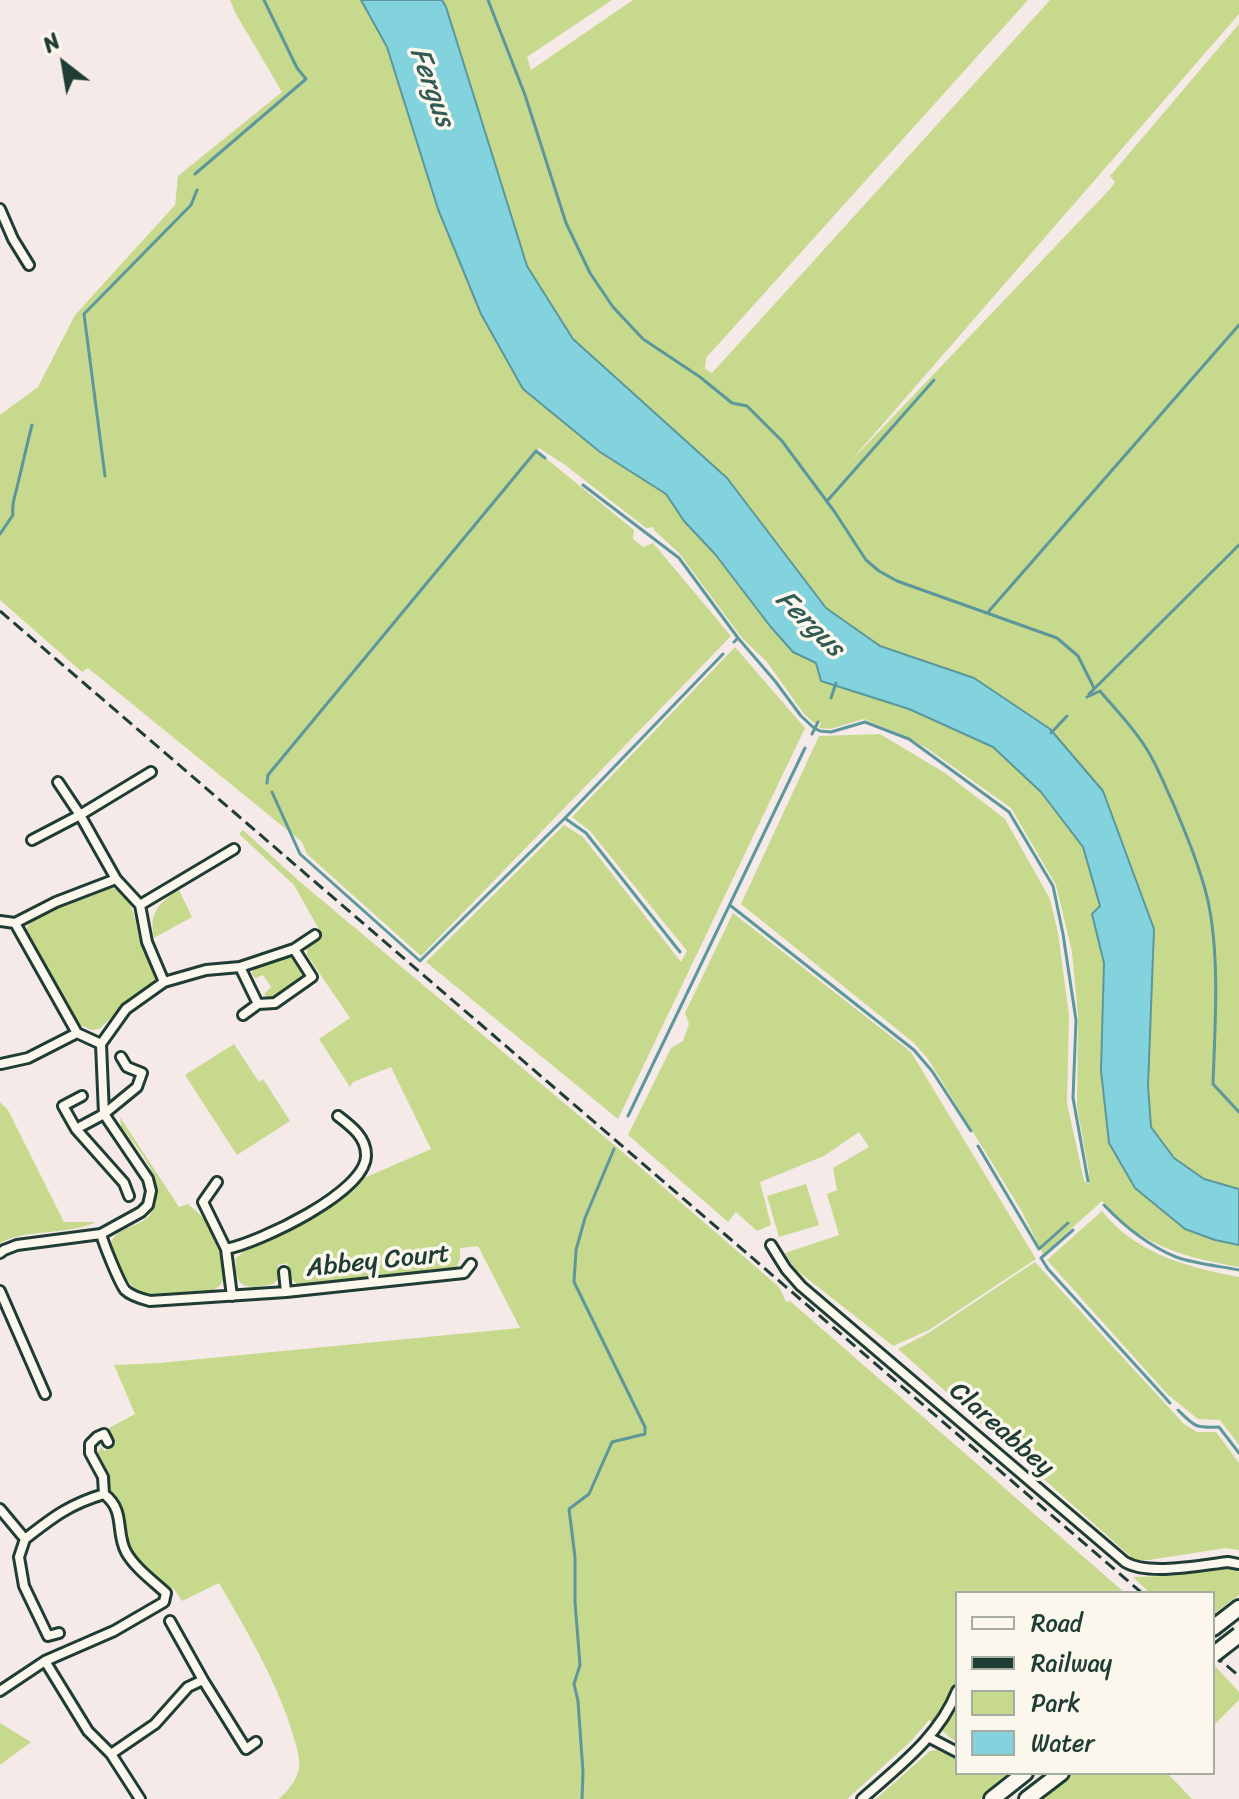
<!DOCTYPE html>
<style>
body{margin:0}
#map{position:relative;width:1239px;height:1799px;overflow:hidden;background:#f5eae8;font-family:Sriracha,sans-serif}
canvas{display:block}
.legend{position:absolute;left:955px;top:1591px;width:260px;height:184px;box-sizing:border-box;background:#fbf7ec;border:2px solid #a3ada2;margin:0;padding:10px 14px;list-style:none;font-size:24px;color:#1f3d34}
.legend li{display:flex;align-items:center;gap:16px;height:40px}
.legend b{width:40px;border:2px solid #a3ada2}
.north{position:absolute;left:24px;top:24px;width:80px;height:80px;-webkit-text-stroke:6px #fbf7ec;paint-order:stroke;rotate:329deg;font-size:22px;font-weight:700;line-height:32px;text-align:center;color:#1f3d34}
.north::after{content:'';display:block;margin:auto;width:28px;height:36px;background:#1f3d34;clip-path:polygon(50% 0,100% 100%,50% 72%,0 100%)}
</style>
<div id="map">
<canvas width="1239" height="1799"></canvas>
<ul class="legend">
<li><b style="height:10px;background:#fbf7ec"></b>Road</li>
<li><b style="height:10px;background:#1f3d34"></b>Railway</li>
<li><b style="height:22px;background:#c7d98d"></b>Park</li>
<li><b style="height:22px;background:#83d3df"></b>Water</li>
</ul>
<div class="north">N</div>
</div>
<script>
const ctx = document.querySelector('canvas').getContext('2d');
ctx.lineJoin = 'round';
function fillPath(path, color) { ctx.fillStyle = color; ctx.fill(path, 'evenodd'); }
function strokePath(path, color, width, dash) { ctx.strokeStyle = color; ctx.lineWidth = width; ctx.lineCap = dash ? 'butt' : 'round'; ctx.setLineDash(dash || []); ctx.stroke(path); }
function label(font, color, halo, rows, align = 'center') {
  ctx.font = font + ' Sriracha,sans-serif'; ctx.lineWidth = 7; ctx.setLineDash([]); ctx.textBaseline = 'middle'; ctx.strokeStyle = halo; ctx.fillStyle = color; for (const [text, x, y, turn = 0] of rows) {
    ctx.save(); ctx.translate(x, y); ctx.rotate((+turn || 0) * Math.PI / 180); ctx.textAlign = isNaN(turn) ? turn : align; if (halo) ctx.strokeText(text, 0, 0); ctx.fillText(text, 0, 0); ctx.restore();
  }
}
const green = new Path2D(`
 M230,0H361L387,47L438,209L481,314L523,389L600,452L666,494L684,520L715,554L770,626L792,652L816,663L821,681L909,709L993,747L1041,792L1083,847L1100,907L1092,914L1104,963L1101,1071L1135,1188L1185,1229L1215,1240L1239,1245V1267C1200,1260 1163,1252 1130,1228C1120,1220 1111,1210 1102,1201L1043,1254L1021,1210L928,1059L914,1043L741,904L819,736L880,734L945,773L1005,819L1050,899L1058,933L1069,1015L1067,1103L1084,1181L1089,1185V1173L1077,1107L1078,1016L1072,952L1056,885L1011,808L928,749L908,737L864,719L830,729L819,728L821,722L814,723L804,714L767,662L742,638L679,553L655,531L653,527L646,528L565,465L539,448L537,451L634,530L633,539L643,547L653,543L731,636L421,956L307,854L302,842L88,668L82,672L0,600V415L38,387L75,315L175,205L178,176L282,92L236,14Z
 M442,0H612L527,57L531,70L633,0H1028L706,358L705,369L712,373L1050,0H1239V14L849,463L1111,188L1115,182L1110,176L1239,24V1189L1204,1179L1174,1158L1151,1127L1148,1086L1154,929L1050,729L974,678L880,646L826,608L727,478L573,339L527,266L446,7Z
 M735,647L805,728L618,1119L426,962L564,825L583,837L681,962L687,951L590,831L572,817Z
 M243,830L299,881L619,1149L779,1287L786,1302L790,1301L1125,1593H957V1743L929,1720L911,1741L847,1799H279C288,1790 297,1781 299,1768C300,1758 297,1748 294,1738C278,1683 248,1633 219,1583L182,1601L174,1589L163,1584L132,1555L129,1549L123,1512L109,1489L108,1475L97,1454L101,1447L105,1451L116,1443L109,1428L135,1414L114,1365L159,1363L520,1328L478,1246L460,1248V1259L457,1266L449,1269L298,1285L291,1279L287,1263L278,1265L279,1278L273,1284C247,1290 233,1289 236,1258L246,1250L332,1206L354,1190L364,1178L431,1149L391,1067L353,1082L350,1087L319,1039L350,1018L307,955V948L312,942L320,937L321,933L294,885L239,834Z
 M113,888C137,900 134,923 141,944C146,956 152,967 155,980L150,987L134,996L99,1029L92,1030L78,1024L28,939C27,933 25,931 28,926C35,910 89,895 106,889Z
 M178,888L192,917L154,938C148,909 160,906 178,888Z
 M733,913L911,1052L1036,1259L929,1330L893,1346L795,1269L785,1253L839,1235L827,1194L837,1190L833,1168L869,1147L859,1132L824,1156L760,1182L771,1225L757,1231L736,1212L728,1222L628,1135L671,1048L683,1041L689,1024L685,1013Z
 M285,956C296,958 301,966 302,977L281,995L269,999L264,994L271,987L263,975L256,978L253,976L252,972L255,968Z
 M234,1044L259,1082L263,1079L290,1121L237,1155L185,1075Z
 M0,1102L8,1110L64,1222H96C66,1236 29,1228 0,1243Z
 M120,1117L179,1207L188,1204C194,1210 203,1216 207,1223C213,1233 227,1269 223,1280C221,1286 215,1289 209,1292L148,1295C132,1289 126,1280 119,1265C116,1260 112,1254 111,1248C109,1229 136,1228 147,1218C153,1213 155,1204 156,1196C160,1171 134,1145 121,1126Z
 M806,1184L819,1225L779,1237L767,1196Z
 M1102,1211C1109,1219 1117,1228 1125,1234C1159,1260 1198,1269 1239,1277V1445L1220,1420L1198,1419L1168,1395L1047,1260Z
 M1035,1262L1184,1424L1197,1432H1216L1239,1463V1550L1226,1548L1149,1560H1129L1131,1557L898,1349L930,1332Z
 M1229,1567L1239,1572V1595L1213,1614V1593H1150L1133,1577L1167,1576Z
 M1216,1667L1239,1692V1700L1213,1726V1669Z
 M0,1723L31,1742L0,1765Z
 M937,1750L957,1760V1773H1013L980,1799H876L930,1751Z
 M1073,1773H1167L1192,1799H1040Z`);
const water = new Path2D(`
 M361,0H442L446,7L527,266L573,339L727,478L826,608L880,646L974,678L1050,729L1103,791L1154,929L1148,1086L1151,1127L1174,1158L1204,1179L1239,1189V1245L1215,1240L1185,1229L1135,1188L1109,1143L1101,1071L1104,963L1092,914L1100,906L1083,847L1041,792L993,747L909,709L821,681L816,663L793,652L770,626L715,554L684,521L666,494L600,452L523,389L481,314L438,209L387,47Z`);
const stream = new Path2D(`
 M488,0L525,95L566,223L590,273L613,307L643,339L700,377L732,403L747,406L782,441L834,511L866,560L879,571L897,581L1057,638L1078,656L1094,688
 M195,174L306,79L297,68L264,0
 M105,476L84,314L191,205L197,190
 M583,485L679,558L738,638
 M828,500L934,380
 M0,534L13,515C11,502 16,495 18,483C23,463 27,444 32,425
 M989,611L1239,325
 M734,642L738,638L775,681L801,716L814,728L820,731L831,732L865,722L909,739L1009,812L1053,886L1063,934L1076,1020L1073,1098L1088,1181
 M1089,694L1239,545
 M1087,697L1100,691C1115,709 1133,727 1146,748C1157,765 1164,784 1173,803C1186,834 1200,867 1208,901C1220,957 1215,1026 1213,1084L1239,1112
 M831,698L836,683
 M1051,733L1067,716
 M812,734L818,722
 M267,783L268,775L536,451L545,458
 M272,792L300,854L420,961L565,818L723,654
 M566,819L586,833L680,952
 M731,906L914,1050L932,1071L971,1131
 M628,1116L805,748
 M978,1146L1039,1249L1068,1223
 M1104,1205C1125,1227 1147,1245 1176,1257C1196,1264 1219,1266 1239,1270
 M1073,1230L1041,1258L1048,1269L1170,1403
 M1178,1410C1195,1427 1195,1428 1219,1427L1239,1453
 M582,1799L583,1772L578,1701L574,1684L580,1665L575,1602V1557L569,1509L589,1494L612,1442L645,1434V1427L574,1282L576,1250L585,1218L614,1149`);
const street = new Path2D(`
 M0,209L13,239L29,265
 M58,782L80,815L116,879L140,905L147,942L164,982L206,970L240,967L294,949L315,935
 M32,840L80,815L151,772
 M140,905L234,849
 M0,921L15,923
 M240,967L258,1004L243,1015
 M258,1004L275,1003L312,977L294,949
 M77,1033L101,1044L104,1114
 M101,1044L126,1009L164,982
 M1,1064L28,1058L77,1033L15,923L56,902L116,879
 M82,1096L63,1106L76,1129L124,1183L129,1196
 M76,1129L104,1114L137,1087L142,1073L127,1067L121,1057
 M217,1182L203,1202L226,1249L232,1296
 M101,1234C104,1245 119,1282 125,1290C131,1296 142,1299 150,1301L286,1292L464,1273L471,1264
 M771,1245L786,1269L801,1286L1125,1562C1148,1576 1201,1565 1228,1562L1239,1564
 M226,1249C258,1243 367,1192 366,1155C366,1137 351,1126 338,1116
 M0,1253L4,1250L17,1245L101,1234L141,1212L148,1205L151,1191L148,1179L104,1114
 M284,1272L286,1292
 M0,1291L45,1394
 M0,1509L25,1539L19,1557L24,1586L48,1636L59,1633
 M25,1539C53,1517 70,1504 104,1494
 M45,1661L114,1631L164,1602L166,1593C153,1581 135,1568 126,1552C115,1531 126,1511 104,1494L103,1477L90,1453V1444L97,1437L104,1434L108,1442
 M203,1680L246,1749L256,1742
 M0,1691L45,1661L88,1731L111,1754L140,1799
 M930,1738L957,1752
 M111,1754L155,1724L188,1687L203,1680L170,1621
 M862,1799C898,1767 939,1737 957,1691`);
const primary = new Path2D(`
 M1213,1628L1239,1608
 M992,1799L1025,1773
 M1027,1799L1061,1773`);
const rail = new Path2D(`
 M0,611L1142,1593
 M1213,1654L1239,1676`);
const primaryBridge = new Path2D(`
 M1213,1655L1239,1635`);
const streetNames = [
 ["Abbey Court",378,1262,-6],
 ["Clareabbey",1001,1430,41]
];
const waterNames = [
 ["Fergus",431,87,70],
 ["Fergus",809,624,44]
];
fillPath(green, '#c7d98d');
fillPath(water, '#83d3df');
strokePath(water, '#5b979b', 2);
strokePath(stream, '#5b979b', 3);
strokePath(street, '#1f3d34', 14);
strokePath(primary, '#1f3d34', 20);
strokePath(street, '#fbf7ec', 8);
strokePath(primary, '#fbf7ec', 14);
strokePath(rail, '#1f3d34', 3, [12, 6]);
strokePath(primaryBridge, '#1f3d34', 20, []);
strokePath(primaryBridge, '#fbf7ec', 14);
label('26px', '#1f3d34', '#fbf7ec', streetNames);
label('italic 28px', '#335b56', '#fbf7ec', waterNames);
</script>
